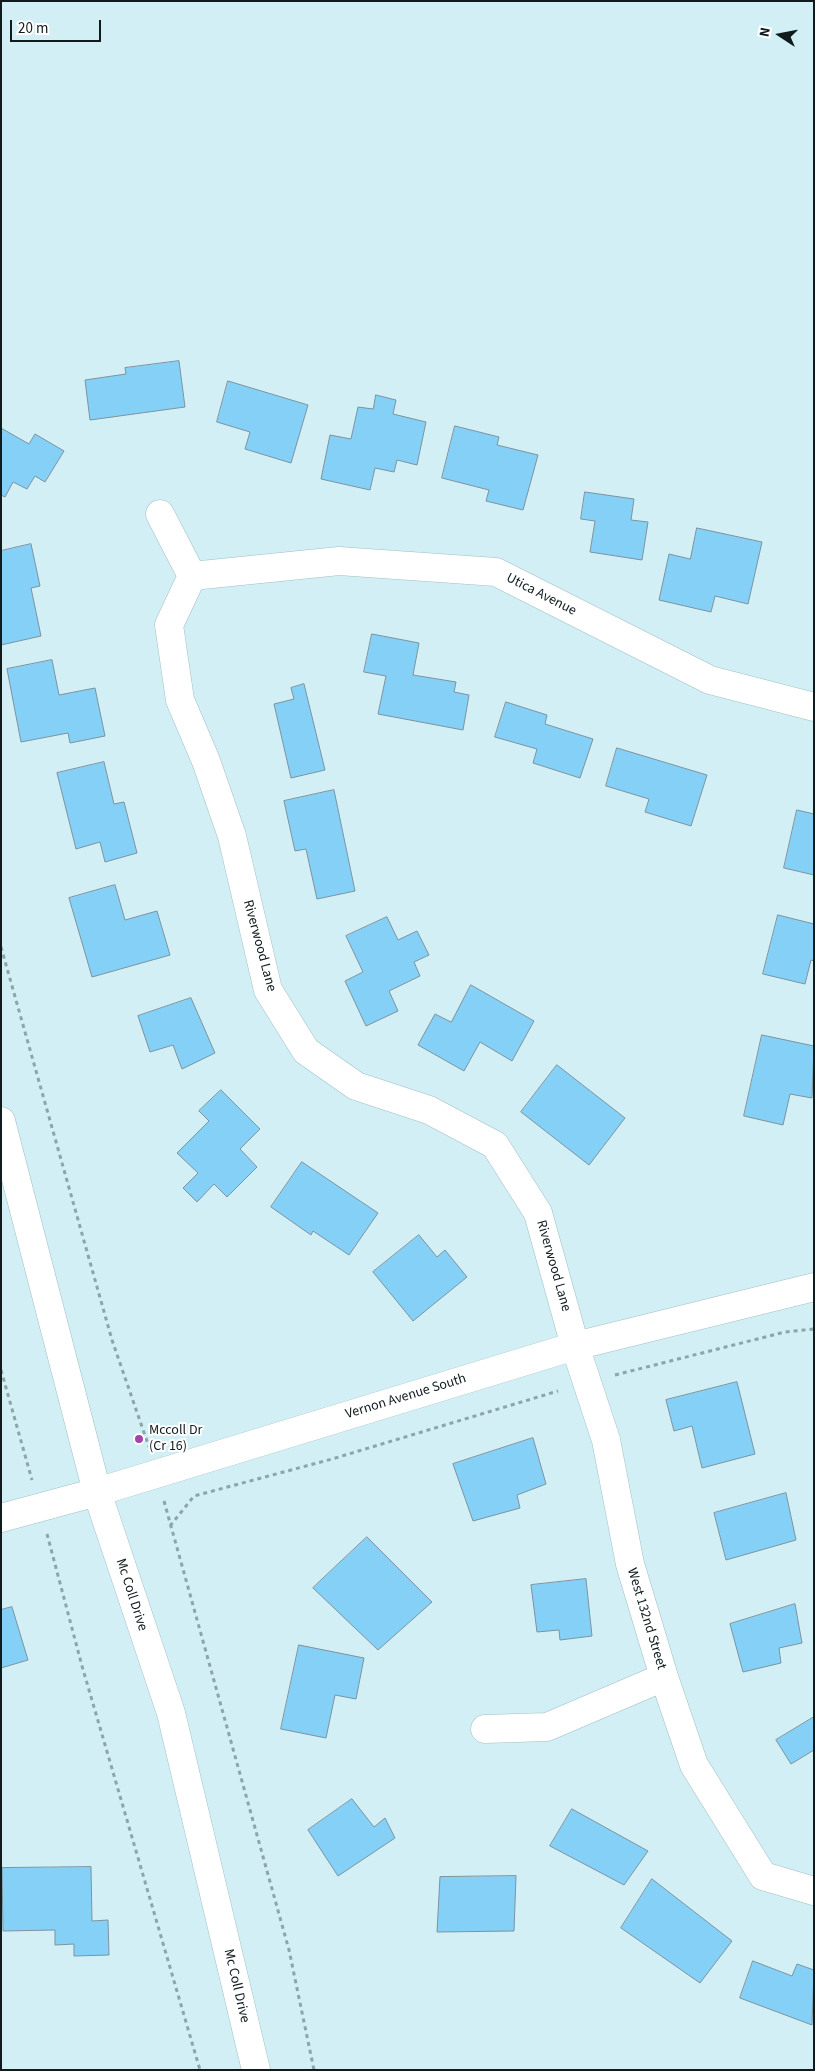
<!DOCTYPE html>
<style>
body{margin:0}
#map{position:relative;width:815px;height:2071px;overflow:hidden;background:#d1eff4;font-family:"Source Sans 3",sans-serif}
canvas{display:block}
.frame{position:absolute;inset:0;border:2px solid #101b1d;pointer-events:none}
.north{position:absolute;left:755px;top:10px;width:50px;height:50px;-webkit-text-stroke:4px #fff;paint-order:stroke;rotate:281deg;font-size:14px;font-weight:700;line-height:20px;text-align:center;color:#101b1d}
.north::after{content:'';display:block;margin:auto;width:18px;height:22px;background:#101b1d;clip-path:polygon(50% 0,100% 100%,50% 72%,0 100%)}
.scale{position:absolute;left:10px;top:20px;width:91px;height:22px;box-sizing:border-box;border:2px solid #101b1d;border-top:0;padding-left:6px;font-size:15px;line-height:18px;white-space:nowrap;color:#101b1d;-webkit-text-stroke:4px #fff;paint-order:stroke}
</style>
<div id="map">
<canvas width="815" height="2071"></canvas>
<div class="frame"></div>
<div class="north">N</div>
<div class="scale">20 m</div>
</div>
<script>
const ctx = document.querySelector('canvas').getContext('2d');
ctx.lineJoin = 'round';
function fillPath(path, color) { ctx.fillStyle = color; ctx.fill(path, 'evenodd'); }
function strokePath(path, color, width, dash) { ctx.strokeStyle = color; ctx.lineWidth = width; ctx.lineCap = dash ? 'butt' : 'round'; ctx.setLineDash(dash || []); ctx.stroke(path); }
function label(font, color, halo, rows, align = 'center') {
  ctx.font = font + ' "Source Sans 3",sans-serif'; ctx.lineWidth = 4; ctx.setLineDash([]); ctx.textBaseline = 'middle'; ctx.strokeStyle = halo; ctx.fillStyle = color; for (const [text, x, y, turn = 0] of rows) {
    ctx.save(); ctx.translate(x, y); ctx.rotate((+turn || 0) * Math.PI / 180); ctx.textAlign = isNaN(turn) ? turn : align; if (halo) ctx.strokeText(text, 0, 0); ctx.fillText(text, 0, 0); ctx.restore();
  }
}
const building = new Path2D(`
 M179,361L185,407L90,420L85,380L126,374L125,368Z
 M228,381L308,405L291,463L245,449L250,432L217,422Z
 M376,395L396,400L393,414L426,422L417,465L397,460L394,472L375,468L370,490L321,479L330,435L351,439L358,407L373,409Z
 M455,426L499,437L497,445L538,455L523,510L486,501L489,490L442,478Z
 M1,428L29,444L35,434L64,451L45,482L35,476L27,489L13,482L5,497L1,495Z
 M585,492L634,499L631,520L648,522L642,560L590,552L595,521L581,519Z
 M697,528L762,542L748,604L715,596L711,612L659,600L669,554L690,559Z
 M31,544L40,586L31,588L41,636L1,645V551Z
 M372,634L419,643L413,675L456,682L454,692L469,695L463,730L378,714L386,676L364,672Z
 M52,660L59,695L95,688L105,736L70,743L68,733L21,742L7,669Z
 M304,684L325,770L291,778L274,704L294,699L291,688Z
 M506,702L547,715L545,724L593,739L580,778L533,763L537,749L495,737Z
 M617,748L707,775L691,826L645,812L649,799L606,786Z
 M104,762L114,804L124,802L137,853L105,862L100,842L76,849L57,773Z
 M334,790L355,891L317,899L306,849L295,851L284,801Z
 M797,810L814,814V875L784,868Z
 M115,885L125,920L157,911L170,955L92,977L69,898Z
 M778,915L814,924V961L811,960L805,984L763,974Z
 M387,917L398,940L417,931L429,955L414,962L420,976L389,991L398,1011L366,1026L345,981L363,972L346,936Z
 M471,985L534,1021L512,1061L480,1042L464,1071L418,1045L435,1014L451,1022Z
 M191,998L215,1053L182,1069L173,1045L150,1052L138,1016Z
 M762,1035L814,1046L812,1098L790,1094L783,1125L744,1116Z
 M557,1065L625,1118L589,1165L521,1112Z
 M221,1090L260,1129L240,1149L257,1167L227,1197L214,1184L197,1202L183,1188L198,1173L177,1153L209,1121L199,1111Z
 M302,1162L378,1213L349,1255L313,1231L311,1235L271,1207Z
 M419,1235L437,1257L445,1250L467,1277L413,1321L373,1272Z
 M737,1382L755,1454L702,1468L692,1426L674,1431L666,1400Z
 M533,1438L546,1484L517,1495L520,1508L473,1521L453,1464Z
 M786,1493L796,1540L726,1560L714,1513Z
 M367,1537L432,1602L378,1650L313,1588Z
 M586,1579L592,1636L560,1640L559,1630L537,1632L531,1585Z
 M795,1604L802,1643L779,1648L781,1663L743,1672L730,1624Z
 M12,1607L28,1660L1,1668V1610Z
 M299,1645L364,1658L356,1699L335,1695L326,1738L281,1729Z
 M814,1717V1750L791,1764L776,1740Z
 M352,1799L374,1827L385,1818L395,1838L338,1876L308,1830Z
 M572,1809L648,1851L624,1885L550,1846Z
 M91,1867L92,1921L108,1920L109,1955L74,1956V1944L55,1945V1930L3,1931L2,1868Z
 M516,1876L514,1931L437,1932L440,1877Z
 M652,1879L732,1941L700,1983L621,1928Z
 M753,1961L792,1976L797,1964L814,1970L812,2025L740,1998Z`);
const path = new Path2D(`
 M1,947L112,1340L149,1447
 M1,1370L32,1480
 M615,1375L785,1332L814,1329
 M164,1501L289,1950L314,2070
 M170,1526L194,1496L332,1459L558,1391
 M47,1534L82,1666L200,2070`);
const minor = new Path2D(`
 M160,514L192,576L169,625L180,700L206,761L232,836L268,990L306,1051L356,1086L429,1110L495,1145L538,1213L575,1346L606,1440L630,1564L664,1677L694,1765L763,1876L814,1891
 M192,576L339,561L496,572L710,680L814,707
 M1,1518L97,1492
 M485,1729L547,1727L664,1677`);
const tertiary = new Path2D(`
 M97,1492L575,1346L814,1287`);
const secondary = new Path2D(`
 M1,1121L97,1492L171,1713L256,2070`);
const markers = [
 [139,1439,5,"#a443aa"]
];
const streetNames = [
 ["Utica Avenue",541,595,27],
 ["Riverwood Lane",259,946,75],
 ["Riverwood Lane",553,1266,74],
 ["Vernon Avenue South",406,1397,-17],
 ["Mc Coll Drive",131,1595,72],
 ["West 132nd Street",646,1619,73],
 ["Mc Coll Drive",236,1986,77]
];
const poiNames = [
 ["Mccoll Dr",149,1431],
 ["(Cr 16)",149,1447]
];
fillPath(building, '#85d0f6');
strokePath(building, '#7c939f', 1);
strokePath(minor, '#a1bfc3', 29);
strokePath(tertiary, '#a1bfc3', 29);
strokePath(secondary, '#a1bfc3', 29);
strokePath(path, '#8da4a8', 3, [4, 4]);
strokePath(minor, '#fff', 28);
strokePath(tertiary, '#fff', 28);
strokePath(secondary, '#fff', 28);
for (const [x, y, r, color] of markers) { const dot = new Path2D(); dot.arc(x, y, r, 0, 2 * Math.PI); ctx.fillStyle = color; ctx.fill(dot); strokePath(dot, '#fff', 2); }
label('14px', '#101b1d', '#fff', streetNames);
label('14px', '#101b1d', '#fff', poiNames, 'left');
</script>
